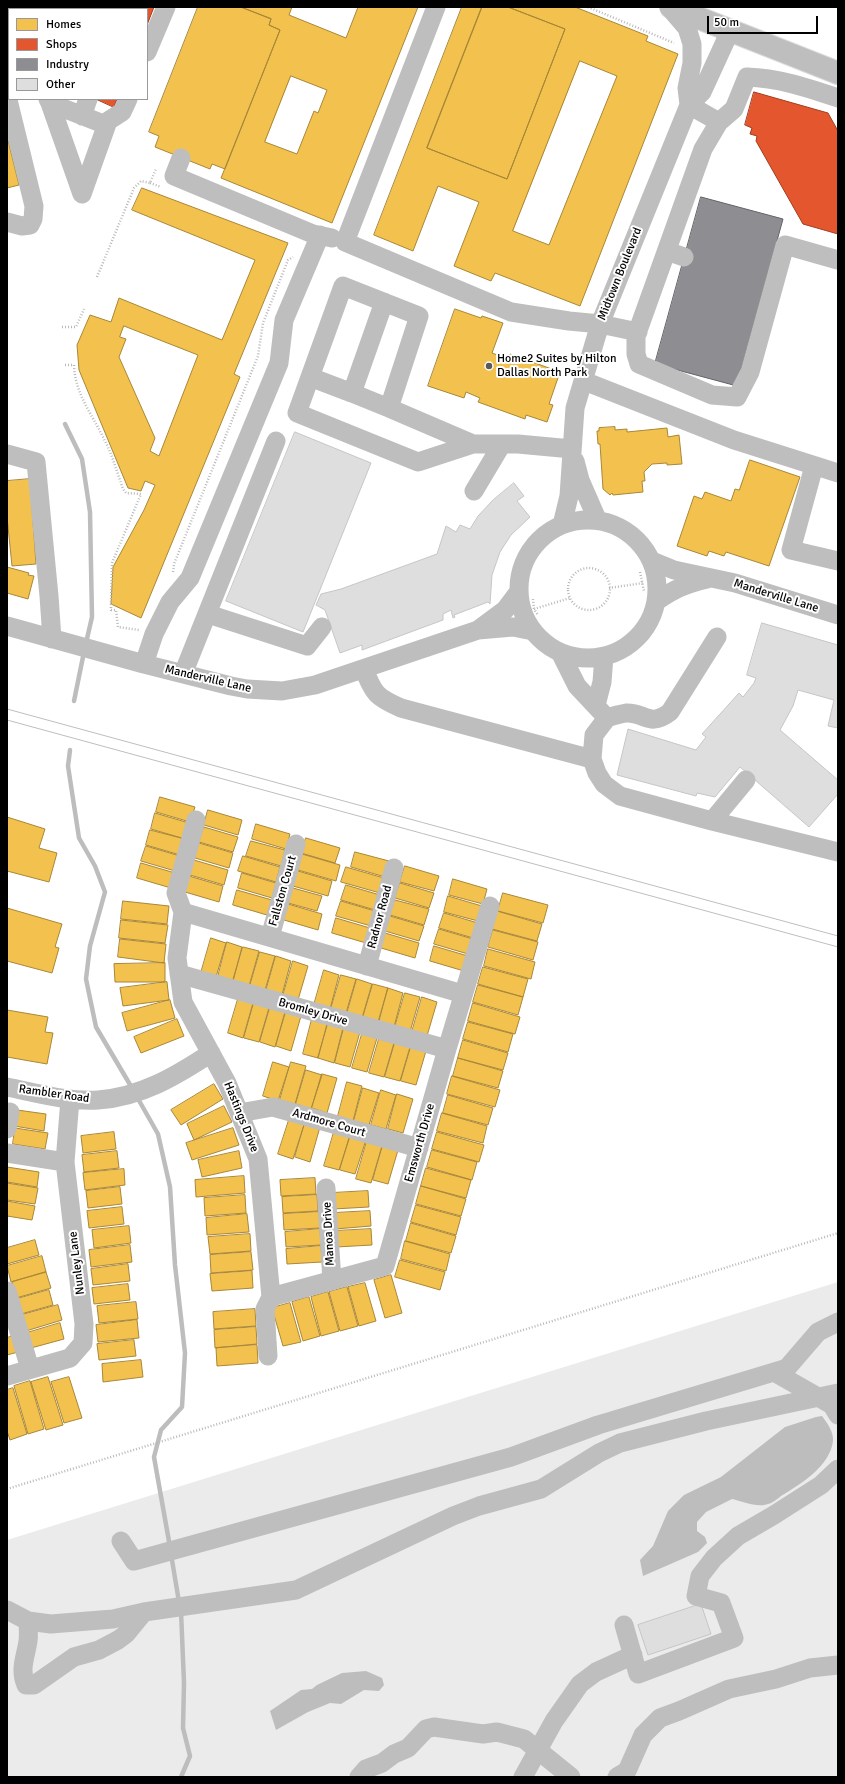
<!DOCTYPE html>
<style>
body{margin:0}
#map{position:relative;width:845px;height:1784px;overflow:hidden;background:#fff;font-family:Signika,sans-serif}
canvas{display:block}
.frame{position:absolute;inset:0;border:8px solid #000;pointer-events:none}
.legend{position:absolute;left:8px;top:8px;width:140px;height:92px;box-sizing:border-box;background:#fff;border:1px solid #999;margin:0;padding:5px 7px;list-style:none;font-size:12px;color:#000}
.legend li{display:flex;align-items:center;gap:8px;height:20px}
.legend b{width:20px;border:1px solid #999}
.scale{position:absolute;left:707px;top:16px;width:111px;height:18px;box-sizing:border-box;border:2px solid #000;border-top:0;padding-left:5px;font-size:12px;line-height:14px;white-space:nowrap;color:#000;-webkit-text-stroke:3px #fff;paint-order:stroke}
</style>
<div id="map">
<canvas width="845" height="1784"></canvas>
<div class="frame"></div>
<ul class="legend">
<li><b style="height:11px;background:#f2c14e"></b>Homes</li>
<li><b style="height:11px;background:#e4572e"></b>Shops</li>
<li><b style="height:11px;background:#8d8d92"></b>Industry</li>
<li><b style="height:11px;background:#dedede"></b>Other</li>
</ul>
<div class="scale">50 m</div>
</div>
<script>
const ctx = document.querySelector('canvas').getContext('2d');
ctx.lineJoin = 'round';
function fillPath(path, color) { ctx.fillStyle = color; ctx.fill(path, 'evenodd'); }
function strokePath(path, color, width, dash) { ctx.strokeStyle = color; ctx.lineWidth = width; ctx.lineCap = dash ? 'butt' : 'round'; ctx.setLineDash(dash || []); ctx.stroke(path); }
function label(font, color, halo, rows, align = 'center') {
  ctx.font = font + ' Signika,sans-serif'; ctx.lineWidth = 4; ctx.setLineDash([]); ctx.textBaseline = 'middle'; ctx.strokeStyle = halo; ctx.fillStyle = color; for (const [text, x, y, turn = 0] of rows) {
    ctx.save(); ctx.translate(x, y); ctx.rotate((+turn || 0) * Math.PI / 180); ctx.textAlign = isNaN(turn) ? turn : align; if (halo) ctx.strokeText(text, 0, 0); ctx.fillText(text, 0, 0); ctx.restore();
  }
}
const green = new Path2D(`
 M838,1282V1777H7V1540Z`);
const water = new Path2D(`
 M822,1416C827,1423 834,1432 833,1441C830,1466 801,1484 781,1496C777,1499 773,1503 768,1504C757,1508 742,1501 732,1499L706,1512L697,1522V1531L705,1537L707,1543L698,1552L643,1576L640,1560L653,1546L668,1511L684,1495L721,1477L785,1427L816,1417Z
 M366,1671L382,1678L384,1685L379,1691L364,1690L341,1704L330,1703L308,1712L276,1730L270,1711L301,1690L312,1689L317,1685L342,1673Z`);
const homes = new Path2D(`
 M198,7H241L271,19L269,25L280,30L225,169L212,164L210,169L155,147L159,136L149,132Z
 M241,7H292L289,15L346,38L358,7H418L332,223L221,178L280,30L269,25L271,19ZM291,76L327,90L318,113L314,111L297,154L265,142Z
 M462,7H482L427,148L507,179L565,29L508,7H575L648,36L646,41L678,54L580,306L495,273L491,281L454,266L479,202L438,186L413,251L374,235ZM580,61L617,76L549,245L513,231Z
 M482,7H508L565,29L507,179L427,148Z
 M7,136L19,185L7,188Z
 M142,188L288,243L234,374L240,377L141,618L111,604L113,567L144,510L155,485L145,481L141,491L128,488L79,370L77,345L90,315L111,322L119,298L222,340L255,260L132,210ZM124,326L198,355L159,456L150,451L155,438L119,357L126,339L120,337Z
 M455,309L481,318L482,316L503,323L492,353L508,359L510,354L560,372L549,404L553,405L547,422L526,415L525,419L478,402L480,398L466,392L464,398L428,386Z
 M615,427V430L627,429V432L667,428L668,437L679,435L682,464L667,465V463L652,464L644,472L645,481H642L643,492L613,495L612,493L610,495L603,489L600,444H598L597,431H599V428Z
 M750,460L800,477L769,566L726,552L724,556L709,551L707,556L677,546L694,496L702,499L705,492L731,501L735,489L739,490Z
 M30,479L36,564L12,566L7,517V481Z
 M7,567L29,573L28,575L34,576L28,599L7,593Z
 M160,797L195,807L190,822L156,812Z
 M208,810L242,820L238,835L204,825Z
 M155,813L189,823L185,839L151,829Z
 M7,817L45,829L39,848L57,853L49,882L7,871Z
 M256,824L290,834L286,849L252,839Z
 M204,827L238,837L233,852L199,842Z
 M150,830L185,839L180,855L146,845Z
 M306,838L340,848L335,863L301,853Z
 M251,841L285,850L281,866L246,856Z
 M199,843L233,853L229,868L195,858Z
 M146,846L180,856L175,871L141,861Z
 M355,852L389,861L385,877L351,867Z
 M302,854L340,865L336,881L298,870Z
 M243,856L280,867L276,882L238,871Z
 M194,860L228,870L224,885L190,875Z
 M141,863L175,873L171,888L137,878Z
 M405,866L439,876L434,891L400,882Z
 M346,867L384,878L380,893L341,882Z
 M298,871L332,881L328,896L293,886Z
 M242,873L276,883L272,898L238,888Z
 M189,876L223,886L219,902L185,892Z
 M453,879L487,889L483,904L449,895Z
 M400,883L434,893L429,908L395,898Z
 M346,885L380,895L375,910L341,900Z
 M293,888L322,896L317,911L288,903Z
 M237,890L272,900L267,915L233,905Z
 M503,893L548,905L543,923L498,911Z
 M448,896L482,906L478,921L444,912Z
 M395,900L429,909L424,925L390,915Z
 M123,901L169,906L167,924L121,919Z
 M341,901L375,911L371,926L336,916Z
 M288,904L322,914L318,930L284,920Z
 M7,908L62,924L55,947L59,948L52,973L7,961Z
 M497,911L542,924L537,941L492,929Z
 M444,913L478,923L473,938L439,928Z
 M390,916L424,926L419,941L385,931Z
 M336,918L370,928L366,943L332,933Z
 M121,920L168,925L165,943L119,938Z
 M439,929L473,939L468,954L434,944Z
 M493,930L538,942L533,960L488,947Z
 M385,933L419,943L415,958L381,948Z
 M211,938L226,943L216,977L201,973Z
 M120,939L166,944L164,963L118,957Z
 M227,942L242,947L233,981L218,977Z
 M434,946L468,956L464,971L430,961Z
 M243,947L259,951L249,986L233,981Z
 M488,949L535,962L531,979L484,966Z
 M260,952L275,956L265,990L250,986Z
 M276,956L291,961L282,995L266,991Z
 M293,961L308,966L298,1000L283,996Z
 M165,963V982H115L114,964Z
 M483,967L528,979L523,997L478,984Z
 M324,970L339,975L330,1009L314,1005Z
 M341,975L356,979L346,1013L331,1009Z
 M357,979L372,984L362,1018L347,1014Z
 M167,982L169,1000L123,1006L120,988Z
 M373,984L388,988L378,1022L363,1018Z
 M478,985L523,997L518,1015L473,1002Z
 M388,988L403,993L394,1027L379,1023Z
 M405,993L420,997L410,1032L395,1027Z
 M422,997L437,1002L427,1036L412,1032Z
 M238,999L253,1003L243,1038L228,1033Z
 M170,1000L175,1018L127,1031L122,1013Z
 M254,1003L269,1008L259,1042L244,1038Z
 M473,1003L520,1017L515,1034L468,1021Z
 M270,1008L285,1012L275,1047L260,1042Z
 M7,1010L48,1017L45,1032L53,1033L47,1064L7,1057Z
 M286,1012L301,1016L291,1051L276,1046Z
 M177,1019L184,1036L141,1053L134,1037Z
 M312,1019L327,1024L318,1058L303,1054Z
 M468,1022L513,1034L508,1052L463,1039Z
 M328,1024L343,1028L334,1063L318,1058Z
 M344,1028L360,1032L350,1067L335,1063Z
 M362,1034L377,1038L367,1072L352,1068Z
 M379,1039L394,1043L384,1077L369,1073Z
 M463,1040L508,1053L503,1070L458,1058Z
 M395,1043L410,1047L400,1081L385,1077Z
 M411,1047L426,1051L416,1085L401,1081Z
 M458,1058L503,1071L498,1088L453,1076Z
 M273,1062L289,1067L278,1101L263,1096Z
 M291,1062L306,1066L295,1104L280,1100Z
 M306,1070L322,1075L311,1109L296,1104Z
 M322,1074L337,1078L327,1113L312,1108Z
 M452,1076L500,1090L495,1107L447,1094Z
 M347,1082L362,1086L353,1121L338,1116Z
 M214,1084L223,1099L181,1125L171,1110Z
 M363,1088L379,1093L369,1125L354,1121Z
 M381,1090L396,1095L386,1129L371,1125Z
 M397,1094L413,1099L403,1133L388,1129Z
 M448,1095L493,1108L488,1125L443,1113Z
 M224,1106L232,1122L194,1140L187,1124Z
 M17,1110L46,1114L44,1131L14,1126Z
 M442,1113L487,1126L483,1143L437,1131Z
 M289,1120L304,1125L293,1159L278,1154Z
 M305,1123L320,1127L310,1162L295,1157Z
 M15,1128L48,1133L45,1149L13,1144Z
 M233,1128L239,1145L192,1160L186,1143Z
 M114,1132L116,1149L83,1153L81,1136Z
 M334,1132L350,1136L339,1170L324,1166Z
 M437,1132L484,1145L479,1162L432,1149Z
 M350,1136L366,1140L355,1174L340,1170Z
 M367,1141L382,1146L371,1183L356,1179Z
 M383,1145L398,1150L388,1184L373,1180Z
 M432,1150L477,1162L472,1180L427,1167Z
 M117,1151L119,1168L84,1172L82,1155Z
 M239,1151L242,1168L202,1177L198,1160Z
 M7,1167L39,1172L37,1187L7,1182Z
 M426,1168L471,1180L466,1198L421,1186Z
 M124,1169L125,1185L85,1190L83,1173Z
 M244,1176L245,1193L196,1197L195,1180Z
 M315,1178L316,1194L281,1196L280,1180Z
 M7,1183L38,1188L35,1204L7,1200Z
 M421,1186L466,1199L461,1216L416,1204Z
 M120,1187L122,1204L88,1208L86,1191Z
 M368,1191L369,1207L333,1209L332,1193Z
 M245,1195L246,1213L205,1216L204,1198Z
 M317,1195L318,1211L283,1213L282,1197Z
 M7,1201L35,1206L32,1220L7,1216Z
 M416,1205L461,1217L456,1235L411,1222Z
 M122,1207L124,1224L89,1228L87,1211Z
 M370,1211L371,1226L335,1229L334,1213Z
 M319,1212L320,1228L284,1230L283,1214Z
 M247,1214L249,1232L207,1235L206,1218Z
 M411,1223L456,1236L451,1253L406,1241Z
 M129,1226L131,1243L94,1248L92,1230Z
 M320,1229L321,1245L286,1247L285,1232Z
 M371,1229L372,1245L336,1247L335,1231Z
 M250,1234L251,1251L210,1254L208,1237Z
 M35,1240L39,1255L7,1264V1248Z
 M405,1241L450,1254L446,1271L401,1259Z
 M130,1245L132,1262L91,1267L89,1250Z
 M321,1246L322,1262L287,1264L286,1249Z
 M251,1252L253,1270L211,1273L210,1255Z
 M42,1256L46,1272L11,1282L7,1266Z
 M400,1260L445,1272L440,1290L395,1277Z
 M128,1264L130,1281L93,1285L91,1269Z
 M252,1271L253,1288L212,1291L210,1274Z
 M46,1272L51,1288L16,1298L12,1282Z
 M391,1275L402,1313L385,1318L374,1280Z
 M365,1283L376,1321L359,1326L348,1287Z
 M128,1284L130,1300L94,1304L92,1288Z
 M347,1287L358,1326L340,1331L329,1292Z
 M49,1290L53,1305L21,1314L17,1299Z
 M328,1292L339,1331L321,1336L311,1297Z
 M309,1297L320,1336L303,1341L292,1302Z
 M136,1302L138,1319L99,1323L97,1306Z
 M290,1303L301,1342L283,1346L272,1308Z
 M58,1305L62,1320L26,1331L22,1315Z
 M255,1309L256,1326L214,1329L213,1312Z
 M137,1320L139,1338L98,1342L96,1325Z
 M60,1323L64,1339L31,1348L27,1333Z
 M256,1327L257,1344L215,1348L214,1330Z
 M13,1336L18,1352L7,1355V1338Z
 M134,1340L136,1356L99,1360L97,1344Z
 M257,1345L258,1363L217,1366L216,1348Z
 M141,1360L143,1377L103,1382L102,1364Z
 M48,1377L63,1425L46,1430L31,1382Z
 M69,1377L82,1418L64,1423L51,1382Z
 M30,1381L44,1429L28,1434L14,1386Z
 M13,1388L27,1434L10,1440L7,1431V1390Z`);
const shops = new Path2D(`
 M28,7H154L147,25V9H29Z
 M754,92L828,113L838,131V234L803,224L756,141L757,136L750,134L752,128L745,125Z
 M96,99H117L114,107Z`);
const industry = new Path2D(`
 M701,197L783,219L737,386L655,364Z`);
const stream = new Path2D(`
 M65,424L82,459L90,512L92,617L86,643
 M74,701L84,652
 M70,750L68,766L79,838L95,866L105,892L90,946L86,979L96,1027L132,1088
 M137,1097L158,1134L170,1187L175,1265L185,1353L182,1407L161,1430L154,1457L170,1547
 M171,1554L179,1602
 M181,1611L184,1683L183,1728L190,1756L181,1777`);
const building = new Path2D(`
 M295,432L371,463L303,632L226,601Z
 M514,483L524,496L517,501L530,517L511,535L500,552L492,575L490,604L488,602L454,615L455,617L453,618L451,610L443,614V620L362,650V645L340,653L325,610L316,605L321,594L341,589L437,554L446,526L456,532L460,525L470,529L478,516L493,500Z
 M762,623L838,645V728L828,726L834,700L798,690L793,706L780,730L838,780V794L809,827L740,767L715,797L697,793L696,796L617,775L628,729L696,750L706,737L702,734L739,693L743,697L754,683L756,678L747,675Z
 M701,1604L711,1634L648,1655L638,1625Z`);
const path = new Path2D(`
 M588,7L674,43
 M150,183L161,187
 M97,277L134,188L141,181L150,183L156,169
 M62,327H76L84,309
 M65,365H74C75,394 92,414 104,439C112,454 117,472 123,489L126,493L141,494L112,563L111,604V610H116L118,627L139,630
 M568 589a21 21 0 1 1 42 0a21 21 0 1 1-42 0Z
 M173,572L174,564L258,356L263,323L288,260L293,257
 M640,572L644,591
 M609,588L643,583
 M533,599L534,609L538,615
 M534,609L570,598
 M7,1489L838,1233`);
const minor = new Path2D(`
 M436,7L345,242L511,312L569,321L600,324L638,332
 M669,7L687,28L692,44V63L687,88L689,105
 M7,10L9,11
 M147,52L166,7
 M7,96L34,206L33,219L30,225L22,226L7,222
 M48,99L50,103L106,125
 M50,103L82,194L108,121L122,112L128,99
 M689,105L719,122L734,109L747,77C779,78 808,88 838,98
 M82,116L88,99
 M719,122L703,149L636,336V354L639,364L712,395L737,397L750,372L785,245L838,260
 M181,158L174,176L313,234L332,238
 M667,251L684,257
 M384,302L352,393L389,408
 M310,377L352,393
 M584,381L734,440L838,473
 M473,444L389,408L419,316L343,286L297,413L418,462L473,444H518L572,449
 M7,454L36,462L49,596L52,639
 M575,461L580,480L597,519
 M814,466L791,550L838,561
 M474,491L502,444
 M519 589a69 69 0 1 1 138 0a69 69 0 1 1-138 0Z
 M562,525L569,496L575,408L600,324L689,105L702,92L730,31
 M652,561L674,570L735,583L838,615
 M657,601C674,589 686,584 707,579
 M208,614L307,646L322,627
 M7,626L144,664L231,686L247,689L282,691L315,685L478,630L513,627L533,631
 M478,630L505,610L517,594
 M717,637L670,712C649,728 645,712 626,713C620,714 613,716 607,718L594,735L592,759L597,773L604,784L620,796L712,821L838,852
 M560,652L577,686L607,718
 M144,664L154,634L170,602L190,578L279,363L284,320L320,235
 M364,669C374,694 376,697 401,708L592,759
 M183,674L276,441
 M596,705L602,682L604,656
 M196,820L176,893L183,912L177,958L183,1002L227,1083L258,1159L271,1297L265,1309L268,1356
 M712,821L746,780
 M183,912L463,994
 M270,937L296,844
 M367,966L394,868
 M179,974L447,1049
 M7,1087C37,1093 68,1102 98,1100C141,1097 176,1076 211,1053
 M239,1113L273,1107L419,1148
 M7,1129L10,1112
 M7,1153L65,1162
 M326,1188L332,1281
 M7,1291L30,1369
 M271,1297L385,1266L447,1049L490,906
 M774,1372L832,1405L838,1415
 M7,1376L70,1358L83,1343L84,1324L65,1162L70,1099
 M121,1541L134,1561L511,1457L598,1425L774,1372L787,1368L818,1332L838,1322
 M7,1610L28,1621L51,1624L113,1619L144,1612L296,1590L453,1516L479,1506L541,1489L599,1453L620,1443L706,1421L838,1393
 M28,1621C28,1628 29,1634 28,1641C26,1656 19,1669 26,1685H34L74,1657L99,1650L118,1640L126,1634L144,1612
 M624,1625L638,1674L734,1638L721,1603L696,1596L700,1576L714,1558L738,1536L774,1515L821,1485L838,1469
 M359,1777L366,1769L382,1763L394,1754L408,1748L426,1729L434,1727L483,1734L497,1732L524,1739L571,1777
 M523,1777L554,1721L580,1684L596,1672L633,1655
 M617,1777L627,1771L643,1735L660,1718L679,1711L729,1689L776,1679L810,1668L838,1665`);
const major = new Path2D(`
 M671,7L838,73`);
const tram = new Path2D(`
 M7,709L838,936
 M7,720L838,947`);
const markers = [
 [489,366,4,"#595959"]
];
const streetNames = [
 ["Midtown Boulevard",620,274,-68],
 ["Manderville Lane",776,596,17],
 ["Manderville Lane",208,679,13],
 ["Fallston Court",283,891,-74],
 ["Radnor Road",380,917,-75],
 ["Bromley Drive",313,1012,16],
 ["Rambler Road",54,1094,8],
 ["Hastings Drive",241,1117,68],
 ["Ardmore Court",329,1123,16],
 ["Emsworth Drive",420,1143,-74],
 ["Manoa Drive",329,1234,-93],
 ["Nunley Lane",77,1263,-97]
];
const poiNames = [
 ["Home2 Suites by Hilton",497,359],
 ["Dallas North Park",497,373]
];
fillPath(green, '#ebebeb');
fillPath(water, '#bdbdbd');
fillPath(homes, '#f2c14e');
strokePath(homes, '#a98737', 1);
fillPath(shops, '#e4572e');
strokePath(shops, '#a03d20', 1);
fillPath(industry, '#8d8d92');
strokePath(industry, '#636366', 1);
strokePath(stream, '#bdbdbd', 4.5);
fillPath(building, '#dedede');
strokePath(building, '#c6c6c6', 1);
strokePath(major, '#dbdbdb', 24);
strokePath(path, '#b9b9b9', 2.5, [1, 2]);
strokePath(minor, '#bebebe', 19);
strokePath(major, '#bebebe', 22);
strokePath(tram, '#bebebe', 1);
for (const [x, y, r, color] of markers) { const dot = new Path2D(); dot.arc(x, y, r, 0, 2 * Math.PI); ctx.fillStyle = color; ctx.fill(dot); strokePath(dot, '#fff', 1.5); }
label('12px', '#000', '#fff', streetNames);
label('12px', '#000', '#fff', poiNames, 'left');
</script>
